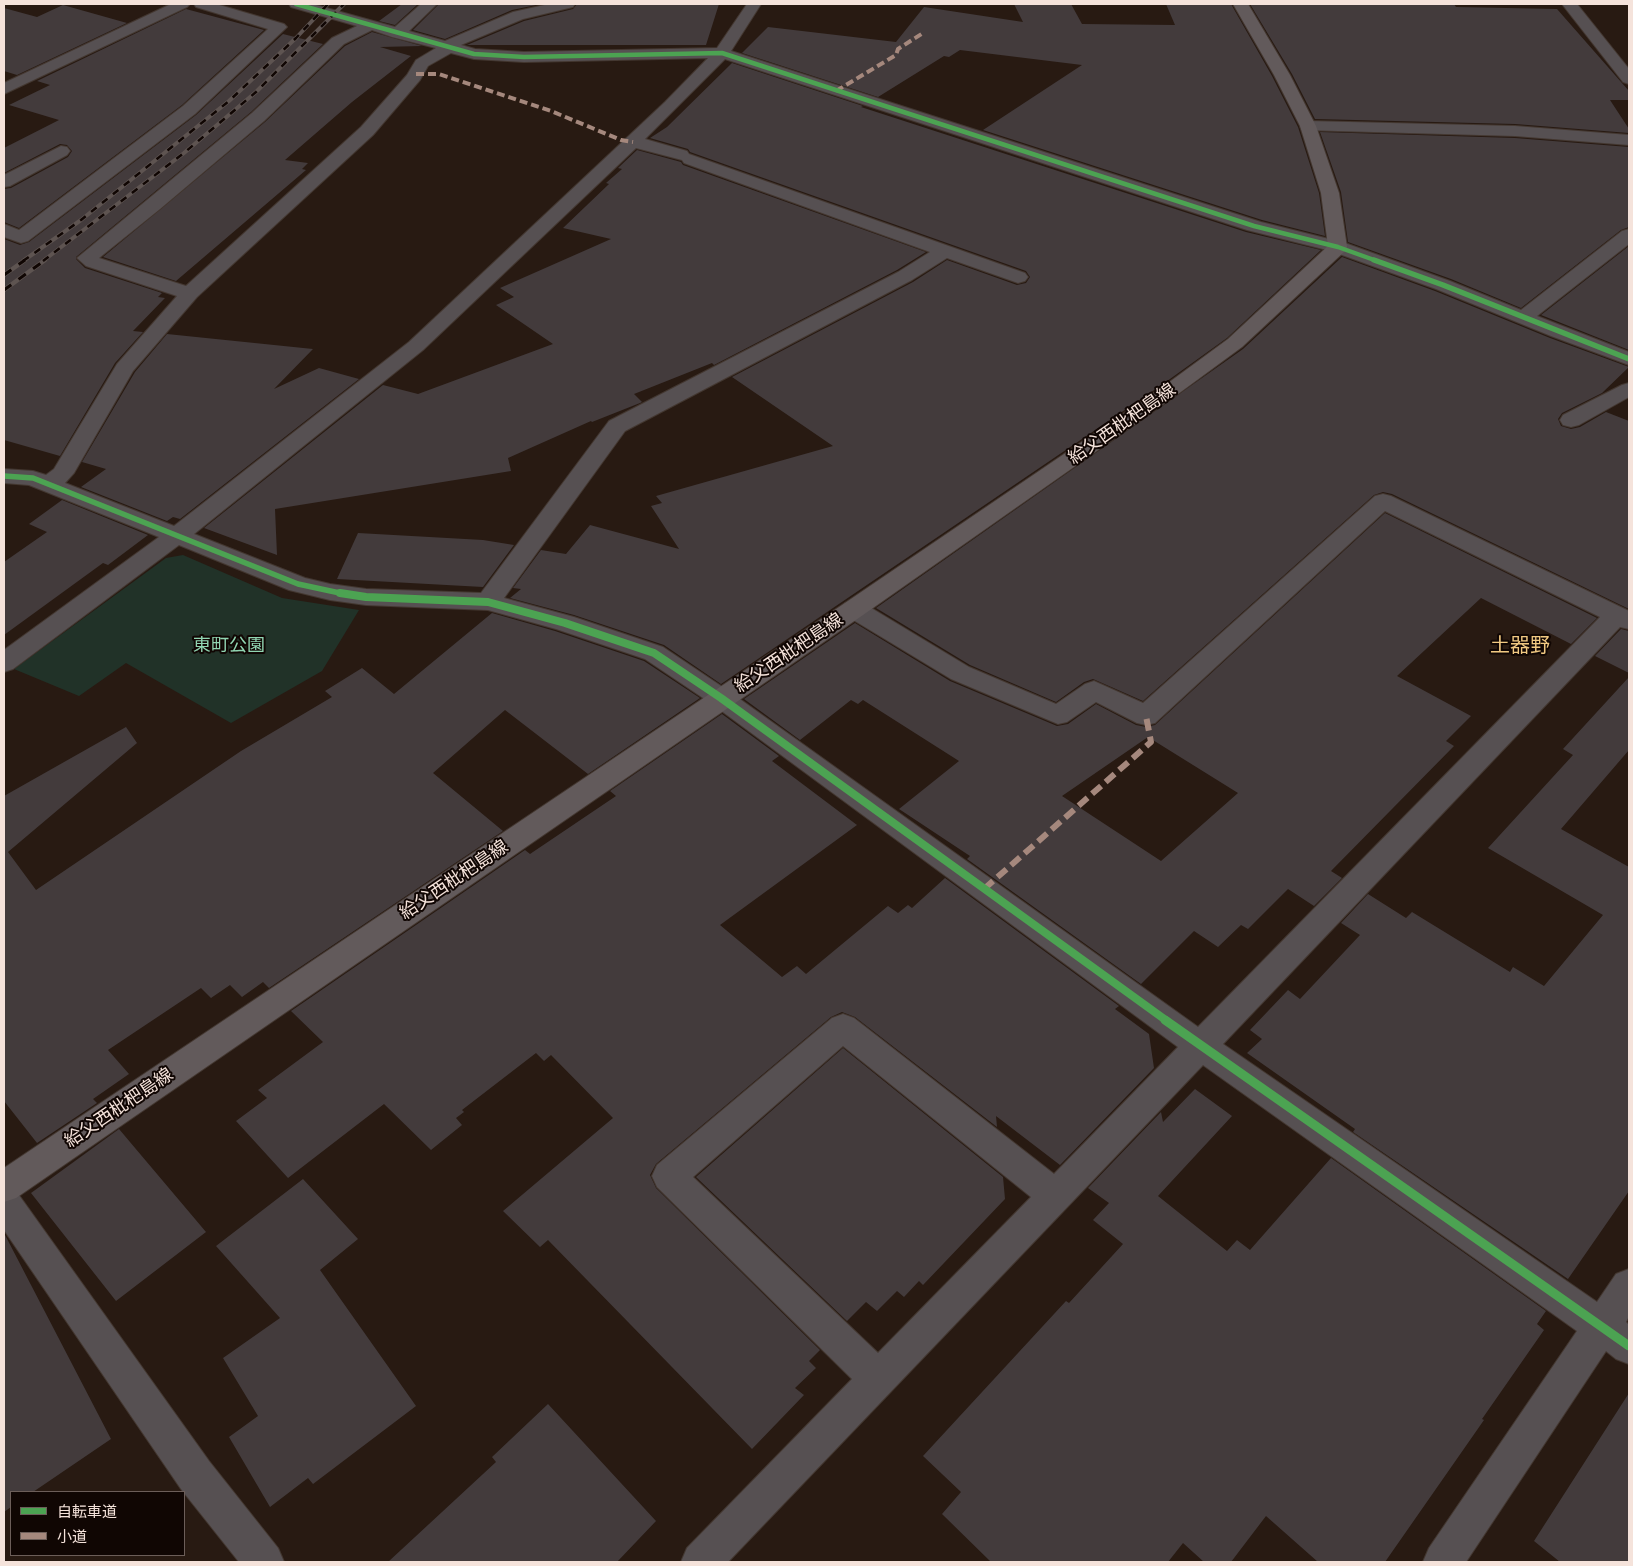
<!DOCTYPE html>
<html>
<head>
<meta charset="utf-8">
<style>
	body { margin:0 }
	#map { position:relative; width:1633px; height:1566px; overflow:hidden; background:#281a12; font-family:"Alegreya Sans","Noto Sans JP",sans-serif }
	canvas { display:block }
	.frame { position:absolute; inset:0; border:5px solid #f5e3db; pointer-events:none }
	.legend { position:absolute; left:10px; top:1491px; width:175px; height:65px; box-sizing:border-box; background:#100603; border:1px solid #6c5e59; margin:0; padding:6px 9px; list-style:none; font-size:15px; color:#f5e3db }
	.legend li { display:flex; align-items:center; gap:10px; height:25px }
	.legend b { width:25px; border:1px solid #6c5e59 }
</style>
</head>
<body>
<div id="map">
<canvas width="1633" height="1566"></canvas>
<div class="frame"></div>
<ul class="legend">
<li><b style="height:6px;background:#4ca352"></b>自転車道</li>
<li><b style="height:6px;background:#a5887d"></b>小道</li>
</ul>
</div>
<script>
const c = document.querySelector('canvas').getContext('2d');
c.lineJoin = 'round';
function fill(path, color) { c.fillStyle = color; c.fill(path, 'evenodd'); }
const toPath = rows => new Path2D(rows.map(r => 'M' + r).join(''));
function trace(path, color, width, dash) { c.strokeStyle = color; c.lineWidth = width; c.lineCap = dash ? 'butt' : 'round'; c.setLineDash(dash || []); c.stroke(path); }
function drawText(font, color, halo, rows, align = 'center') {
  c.font = font + ' "Alegreya Sans","Noto Sans JP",sans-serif'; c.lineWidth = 4; c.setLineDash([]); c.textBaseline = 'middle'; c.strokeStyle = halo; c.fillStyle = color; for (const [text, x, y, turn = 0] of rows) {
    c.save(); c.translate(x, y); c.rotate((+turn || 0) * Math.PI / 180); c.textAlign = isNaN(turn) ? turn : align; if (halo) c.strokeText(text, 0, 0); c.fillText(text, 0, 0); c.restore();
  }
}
fill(toPath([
	[183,555,282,598,359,610,322,671,231,723,126,663,79,696,14,669,166,558]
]), '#213228');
fill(toPath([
	[402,4,418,4,395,25,379,21],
	[439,4,541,4,512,10,445,39,413,30],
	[577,4,719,4,706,45,467,45,524,21,573,9],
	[1014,4,1071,4,1082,24,1175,25,1166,4,1231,4,1272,76,1298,127,1319,193,1325,236,1262,220,983,130,1082,65,960,50,949,57,944,56,878,97,742,53,768,27,896,42,924,7,1023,22],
	[1250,4,1454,4,1456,7,1557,9,1629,91,1629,100,1610,100,1629,129,1629,133,1515,124,1315,119,1292,74],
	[63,5,127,23,17,75,4,71,4,8,37,17],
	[186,9,264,30,182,105,19,228,4,222,4,189,11,188,68,157,72,151,67,145,60,144,4,173,4,148,59,120,9,105,50,85,37,81],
	[372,32,422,46,380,47,411,56,352,102,285,160,308,163,302,169,306,170,176,281,103,257,265,122,345,46],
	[283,34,323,44,251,112,76,257,76,259,85,268,162,293,158,297,165,298,133,331,143,332,115,363,60,456,4,440,4,239,20,245,29,242,196,115],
	[732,63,863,106,861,107,1246,232,1321,250,1227,338,1163,384,721,684,664,645,574,615,510,598,521,589,513,588,541,550,566,554,590,525,679,549,651,506,662,503,656,496,833,446,732,377,913,282,947,260,1017,285,1026,283,1030,277,1026,271,690,152,688,149,650,138,667,127],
	[1320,132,1515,138,1629,147,1629,227,1621,230,1521,308,1451,279,1348,242,1341,192],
	[637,150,681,162,683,165,926,252,897,270,714,365,712,363,634,394,642,402,640,403,592,422,591,421,508,458,511,471,275,509,277,555,204,528,383,385,418,394,553,344,496,305,514,297,500,288,611,239,563,228,609,184,606,183,622,169,618,168],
	[1629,246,1629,350,1541,315],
	[1342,257,1435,291,1550,338,1629,367,1602,393,1562,413,1558,419,1561,426,1571,429,1580,427,1606,412,1629,421,1629,609,1392,494,1383,492,1374,495,1143,701,1093,679,1084,682,1056,702,970,665,876,608,1243,349],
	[167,334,313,349,274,389,319,368,359,379,180,519,173,517,167,521,81,487,106,469,82,462,135,372],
	[62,500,148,535,108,565,103,563,4,635,4,562,47,532,29,524],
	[1385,513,1597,618,1571,644,1481,598,1397,676,1471,716,1446,741,1454,746,1331,871,1342,878,1314,906,1288,889,1248,929,1241,925,1218,947,1194,931,1141,984,967,859,970,856,899,809,959,761,863,700,858,704,851,700,800,740,744,699,855,623,950,681,1057,726,1068,724,1096,704,1136,725,1146,727,1155,725],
	[1148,737,1238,793,1161,861,1062,796],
	[358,533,483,540,514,545,483,587,337,579],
	[492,613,555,631,644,661,700,698,588,774,505,710,433,773,503,831,269,988,263,982,242,997,230,985,211,998,201,988,108,1050,129,1074,93,1099,97,1103,37,1143,4,1101,4,796,126,727,137,743,8,852,36,890,241,751,332,697,325,691,362,668,394,694],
	[1621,629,1629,631,1629,673,1595,656],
	[1629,677,1629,750,1561,829,1629,867,1629,1191,1568,1279,1353,1132,1355,1129,1247,1053,1262,1039,1250,1030,1288,990,1300,999,1360,935,1341,923,1368,894,1406,918,1412,912,1510,972,1513,967,1544,986,1603,915,1488,848,1573,755,1563,749],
	[722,714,779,756,772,761,857,825,720,925,782,977,797,966,806,974,888,906,898,913,908,905,912,908,945,878,1119,1006,1115,1009,1149,1034,1154,1068,1060,1165,996,1116,997,1127,855,1017,842,1012,831,1017,656,1164,650,1175,656,1188,820,1350,809,1361,816,1368,795,1388,804,1395,752,1449,548,1240,540,1247,503,1211,613,1118,551,1055,544,1061,536,1053,462,1110,464,1112,456,1118,462,1125,431,1150,384,1104,288,1178,236,1121,267,1098,258,1090,323,1042,291,1011,525,850,530,854,616,796,610,791],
	[843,1048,1003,1177,1005,1199,923,1285,919,1281,904,1297,897,1291,877,1311,866,1302,847,1321,696,1177],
	[1195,1089,1232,1116,1158,1196,1227,1251,1237,1240,1250,1250,1331,1158,1546,1311,1537,1324,1544,1330,1482,1419,1484,1420,1385,1562,1318,1562,1266,1516,1231,1562,1204,1562,1183,1543,1168,1562,991,1562,942,1514,961,1492,923,1456,1066,1301,1069,1303,1123,1244,1093,1220,1109,1203,1088,1188,1161,1112,1163,1122],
	[119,1129,206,1232,116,1301,31,1193],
	[303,1179,358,1239,320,1270,416,1406,313,1484,308,1478,270,1507,229,1437,258,1416,223,1358,280,1318,216,1246],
	[4,1233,111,1439,33,1492,11,1492,11,1507,4,1512],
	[1629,1393,1629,1562,1560,1562,1534,1541],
	[548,1404,656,1521,617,1562,388,1562,496,1462,492,1457]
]), '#433b3c');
const minor = toPath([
	[171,4,190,4,187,7,4,94,4,83,171,4],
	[194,4,216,4,284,24,287,27,195,114,28,241,21,243,4,237,4,224,19,230,183,106,268,29,196,7,194,4],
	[289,4,312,4,395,27,421,4,437,4,409,31,445,41,513,12,549,4,575,4,573,7,523,19,461,45,475,49,524,52,717,48,747,4,761,4,731,51,1261,222,1345,243,1450,281,1521,310,1622,231,1629,229,1629,244,1537,316,1629,352,1629,365,1551,336,1436,289,1331,251,1247,230,725,59,645,139,687,151,689,154,1025,273,1028,277,1025,281,1018,283,947,258,912,280,625,431,504,598,574,617,663,647,730,692,1198,1027,1600,617,1385,511,1155,723,1146,725,1137,723,1096,702,1067,722,1058,724,951,679,845,615,842,609,845,603,854,601,863,603,969,667,1056,704,1085,684,1094,681,1143,703,1375,496,1383,494,1391,496,1629,611,1629,629,1620,627,1223,1044,1597,1302,1616,1274,1629,1269,1629,1316,1626,1322,1629,1325,1629,1364,1616,1359,1606,1351,1466,1562,1423,1562,1429,1548,1577,1331,1203,1065,728,1562,681,1562,687,1548,852,1379,657,1187,652,1176,657,1165,832,1018,843,1014,854,1018,1054,1174,1178,1047,712,704,645,659,556,629,488,610,366,605,330,600,289,590,179,545,13,669,4,672,4,650,159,537,29,485,4,483,4,469,33,471,46,475,54,469,117,364,177,296,86,266,77,258,252,113,332,38,357,26,291,7,289,4],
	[372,30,392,37,436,48,416,60,407,75,361,127,186,286,99,258,160,209,264,121,344,44,372,30],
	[451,53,474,59,524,62,708,58,665,102,409,342,174,526,65,483,74,473,133,371,197,297,373,135,420,80,428,66,451,53],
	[636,148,682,160,684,163,930,252,898,272,609,421,481,593,366,589,330,584,305,578,194,534,423,350,636,148],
	[843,1046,1031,1197,878,1353,693,1177,843,1046],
	[1562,4,1577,4,1629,69,1629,84,1623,82,1562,4],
	[1308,121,1515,126,1629,135,1629,145,1515,136,1302,130,1300,126,1302,122,1308,121],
	[61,146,67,147,70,151,67,155,10,186,4,187,4,175,61,146],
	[1629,383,1629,397,1579,425,1571,427,1563,425,1560,420,1563,415,1622,385,1629,383],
	[4,1187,16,1191,209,1461,278,1548,284,1562,239,1562,181,1489,4,1230,4,1187]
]);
const major = toPath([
	[1233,4,1248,4,1290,75,1316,126,1339,193,1347,247,1345,251,1242,347,1178,394,863,615,16,1198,4,1202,4,1168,845,603,1164,386,1228,339,1328,246,1321,193,1300,126,1274,75,1233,4]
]);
trace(minor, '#433730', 2);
trace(major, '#433730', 2);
fill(minor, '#565052');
fill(major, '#625a5b');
const railFar1 = toPath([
	[23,261,81,220,229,101,296,38,328,4],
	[43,261,184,153,256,92,344,4]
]);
const rail = toPath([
	[4,275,25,260],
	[4,290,45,260]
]);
trace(railFar1, '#5e5451', 4);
trace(rail, '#5e5451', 4.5);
trace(railFar1, '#100603', 2.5, [7]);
trace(rail, '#100603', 3, [9]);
trace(toPath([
	[416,74,439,74,551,111,621,140,633,142],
	[836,91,896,55,898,49,923,33]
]), '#a5887d', 4, [8, 4]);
trace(toPath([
	[984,889,1151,742,1146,716]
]), '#a5887d', 6, [12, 6]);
trace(toPath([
	[296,4,474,54,524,57,722,53,1254,226,1338,247,1377,261]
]), '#4ca352', 4.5);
trace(toPath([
	[1374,260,1443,285,1629,359],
	[4,476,33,478,298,584,349,595]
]), '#4ca352', 5.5);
trace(toPath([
	[340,593,366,597,488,602,565,623,654,653,721,698,1167,1021]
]), '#4ca352', 8);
trace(toPath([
	[1165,1020,1629,1346]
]), '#4ca352', 9);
drawText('18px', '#f5e3db', '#100603', [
	["給父西枇杷島線",1122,424,-35],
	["給父西枇杷島線",789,653,-34],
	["給父西枇杷島線",454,880,-34],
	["給父西枇杷島線",119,1108,-34]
]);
drawText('18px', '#91d5b2', '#100603', [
	["東町公園",229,646]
]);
drawText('20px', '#f1c982', '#100603', [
	["土器野",1520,646]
]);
</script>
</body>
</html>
